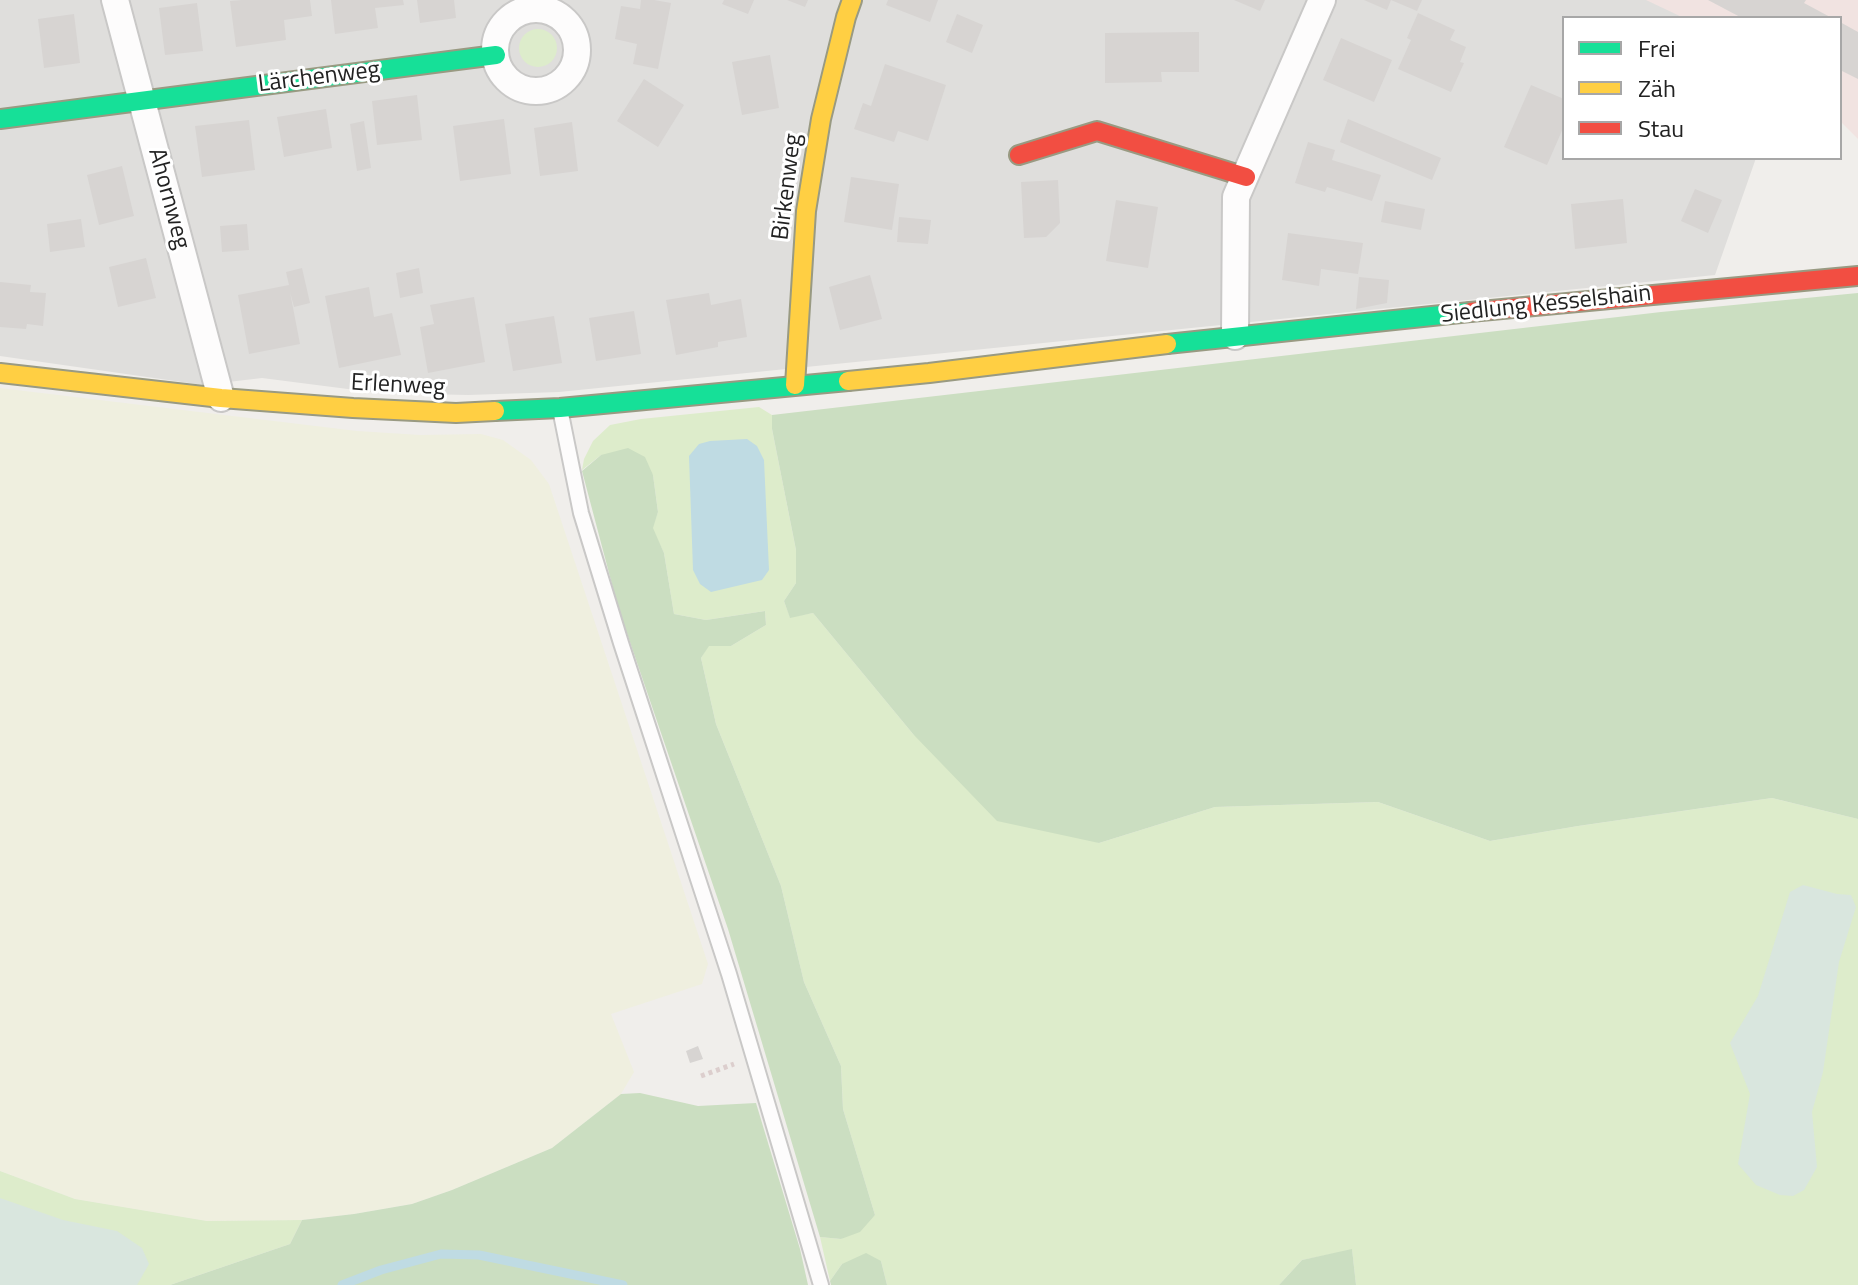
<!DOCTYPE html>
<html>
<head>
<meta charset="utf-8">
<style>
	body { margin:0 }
	#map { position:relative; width:1858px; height:1285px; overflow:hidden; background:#f0eeeb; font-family:"Titillium Web",sans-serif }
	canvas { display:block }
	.legend { position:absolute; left:1562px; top:16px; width:280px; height:144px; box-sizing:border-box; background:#fff; border:2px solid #a7a7a7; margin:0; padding:10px 14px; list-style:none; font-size:24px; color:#222 }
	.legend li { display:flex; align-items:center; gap:16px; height:40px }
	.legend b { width:40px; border:2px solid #a7a7a7 }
</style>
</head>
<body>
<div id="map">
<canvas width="1858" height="1285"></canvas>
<ul class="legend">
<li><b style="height:10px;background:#16e098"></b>Frei</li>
<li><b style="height:10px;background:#ffcf43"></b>Zäh</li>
<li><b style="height:10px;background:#f24e42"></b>Stau</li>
</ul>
</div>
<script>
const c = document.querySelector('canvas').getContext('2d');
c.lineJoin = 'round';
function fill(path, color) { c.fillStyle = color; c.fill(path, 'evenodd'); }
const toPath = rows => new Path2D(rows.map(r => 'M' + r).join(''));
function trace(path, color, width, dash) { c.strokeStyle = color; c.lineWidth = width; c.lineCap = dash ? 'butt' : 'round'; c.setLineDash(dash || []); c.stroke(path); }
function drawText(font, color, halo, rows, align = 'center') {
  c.font = font + ' "Titillium Web",sans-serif'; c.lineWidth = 6; c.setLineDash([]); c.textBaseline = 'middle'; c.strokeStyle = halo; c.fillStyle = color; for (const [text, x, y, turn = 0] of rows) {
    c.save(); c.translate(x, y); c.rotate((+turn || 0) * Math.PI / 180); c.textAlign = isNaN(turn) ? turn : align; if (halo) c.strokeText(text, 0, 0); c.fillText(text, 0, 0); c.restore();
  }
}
fill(toPath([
	[0,0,1656,0,1695,18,1564,18,1564,158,1756,158,1715,275,559,392,468,395,379,393,262,378,203,385,0,356]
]), '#dfdedc');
fill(toPath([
	[1646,0,1858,0,1858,139,1840,121,1840,18,1684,18]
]), '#f1e3e1');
fill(toPath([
	[0,388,357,431,420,435,481,434,503,440,531,460,549,484,708,964,702,984,611,1014,634,1072,621,1094,552,1148,452,1190,412,1204,354,1214,302,1220,207,1221,75,1199,0,1171]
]), '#efefdf');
fill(toPath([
	'519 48a19 19 0 1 1 38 0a19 19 0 1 1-38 0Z',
	[759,407,772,415,772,429,796,550,796,583,784,601,790,617,813,613,913,734,1099,843,1215,807,1378,802,1490,841,1578,826,1772,798,1858,819,1858,1285,1356,1285,1352,1250,1302,1260,1279,1285,887,1285,881,1261,842,1264,830,1281,820,1237,841,1239,875,1215,843,1109,841,1066,804,982,781,886,716,724,701,658,708,646,731,646,766,625,765,611,706,620,674,614,664,553,652,528,658,512,653,475,601,455,582,470,584,459,593,441,610,425,641,419],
	[0,1171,75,1199,207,1221,302,1220,290,1244,170,1285,0,1285]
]), '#ddeccb');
fill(toPath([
	[1858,293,1858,819,1772,798,1578,826,1490,841,1378,802,1215,807,1099,843,997,821,913,734,813,613,790,618,784,601,796,583,796,550,772,429,772,415,1661,312],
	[628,448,645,457,653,475,658,512,653,528,664,553,674,614,706,620,765,611,766,625,731,646,709,646,701,658,716,724,781,886,804,982,841,1066,843,1109,875,1215,860,1232,841,1239,820,1237,728,929,618,607,582,471,601,455],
	[640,1093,698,1106,756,1103,800,1249,808,1285,170,1285,290,1244,302,1220,354,1214,412,1204,452,1190,552,1148,621,1094],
	[1352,1249,1356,1285,1279,1285,1302,1260],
	[866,1253,881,1261,887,1285,831,1285,830,1281,842,1264]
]), '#cbdec1');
fill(toPath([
	[1803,885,1837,894,1851,895,1856,907,1839,962,1823,1072,1812,1112,1817,1167,1804,1190,1793,1196,1780,1195,1756,1185,1738,1164,1750,1094,1730,1043,1758,996,1790,892],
	[0,1198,63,1220,117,1231,142,1248,149,1264,137,1285,0,1285]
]), '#d9e6de');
fill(toPath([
	[747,439,757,446,764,460,769,570,762,580,711,592,700,584,693,570,689,456,699,444,710,441]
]), '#bfdbe3');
trace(toPath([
	[342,1285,381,1270,441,1254,479,1255,623,1285]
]), '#bfdbe3', 9);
fill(toPath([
	[242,0,310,0,312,16,284,20,286,40,236,47,230,1],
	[331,0,403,0,404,5,375,8,378,28,335,34],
	[417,0,454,0,456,18,420,23],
	[641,0,654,0,671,3,658,69,633,64,637,44,615,39,621,6,640,9],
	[724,0,754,0,748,14,722,4],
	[787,0,808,0,805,7],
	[888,0,938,0,930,22,886,5],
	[1234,0,1265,0,1260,11],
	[1364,0,1391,0,1387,10],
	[1391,0,1422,0,1417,11],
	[1708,0,1806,0,1804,3,1832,18,1742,18],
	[197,3,203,51,165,55,159,8],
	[1418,13,1455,30,1450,40,1466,47,1460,62,1464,63,1451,92,1398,69,1411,40,1407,38],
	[74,14,80,63,44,68,38,19],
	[957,14,983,25,972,53,946,42],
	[1840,22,1858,32,1858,79,1840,70],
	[1199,32,1199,72,1161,72,1162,82,1105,83,1105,33],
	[1341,38,1392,60,1374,102,1323,80],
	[770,55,779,108,742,115,732,62],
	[885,64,946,85,928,141,898,131,894,142,854,129,863,103,871,106],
	[644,79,684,105,658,147,617,121],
	[1531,85,1564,99,1564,126,1547,165,1504,147],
	[417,95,422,140,377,145,372,101],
	[326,109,332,148,284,157,277,117],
	[504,119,511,174,460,181,453,126],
	[1348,119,1441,158,1432,180,1340,142],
	[249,120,255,170,202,177,195,126],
	[364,121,371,168,357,171,350,124],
	[572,122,578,171,540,176,534,128],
	[1308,142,1335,150,1332,160,1381,175,1372,201,1327,187,1325,192,1295,183],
	[122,166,134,216,99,225,87,175],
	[851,177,899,184,892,230,844,222],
	[1058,180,1060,223,1046,237,1024,238,1021,182],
	[1695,189,1722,200,1708,233,1681,221],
	[1623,199,1627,243,1575,249,1571,204],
	[1116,200,1158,207,1148,268,1106,261],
	[1385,201,1425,209,1421,230,1381,222],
	[899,217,931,220,928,244,897,242],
	[81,219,85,247,50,252,47,224],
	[247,224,249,250,222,252,220,226],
	[1288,233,1363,243,1358,274,1321,269,1319,286,1282,280],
	[146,258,156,298,118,307,109,267],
	[302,268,310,303,294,307,290,292,300,344,249,354,238,295,289,285,286,272],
	[419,268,423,293,400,298,396,273],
	[870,275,882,319,840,330,829,287],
	[1359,277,1389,280,1387,303,1356,309],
	[0,282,31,285,30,292,46,293,43,326,27,324,26,329,0,327],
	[369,287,374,317,392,313,401,355,339,368,325,296],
	[709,293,711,305,741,299,747,337,718,342,718,347,676,355,666,300],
	[474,297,485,362,428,373,420,327,434,324,430,305],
	[634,311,641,354,596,361,589,318],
	[554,316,562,363,513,371,505,324],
	[698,1046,703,1059,690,1063,686,1051]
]), '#d7d4d2');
const lane = toPath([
	[560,409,581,513,621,643,729,974,821,1285]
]);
const street = toPath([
	[115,0,221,398],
	'495 50a41 41 0 1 1 82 0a41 41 0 1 1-82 0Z',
	[1235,336,1236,197,1322,0]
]);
const fast = toPath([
	[0,119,496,55],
	[1167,344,1470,312],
	[495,411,560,408,848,381]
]);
const slow = toPath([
	[0,373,221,398,353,408,456,413,495,411],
	[848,381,929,373,1167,344],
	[795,385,806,211,821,119,846,17,852,0]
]);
const jam = toPath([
	[1019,155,1097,131,1246,177],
	[1470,312,1858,276]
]);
trace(lane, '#c9c8c7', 18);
trace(street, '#c9c8c7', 30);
trace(fast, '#999a82', 22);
trace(slow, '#999a82', 22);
trace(jam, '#999a82', 22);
trace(toPath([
	[517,0,521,11],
	[701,1076,734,1064]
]), '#dccecd', 5, [4, 4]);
trace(lane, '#fdfcfc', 14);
trace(street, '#fdfcfc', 26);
trace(fast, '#16e098', 18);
trace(slow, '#ffcf43', 18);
trace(jam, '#f24e42', 18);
drawText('24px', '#222', '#fff', [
	["Lärchenweg",319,78,-7],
	["Birkenweg",788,187,-83],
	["Ahornweg",168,199,75],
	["Siedlung Kesselshain",1546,305,-6],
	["Erlenweg",398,386,3]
]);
</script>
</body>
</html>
